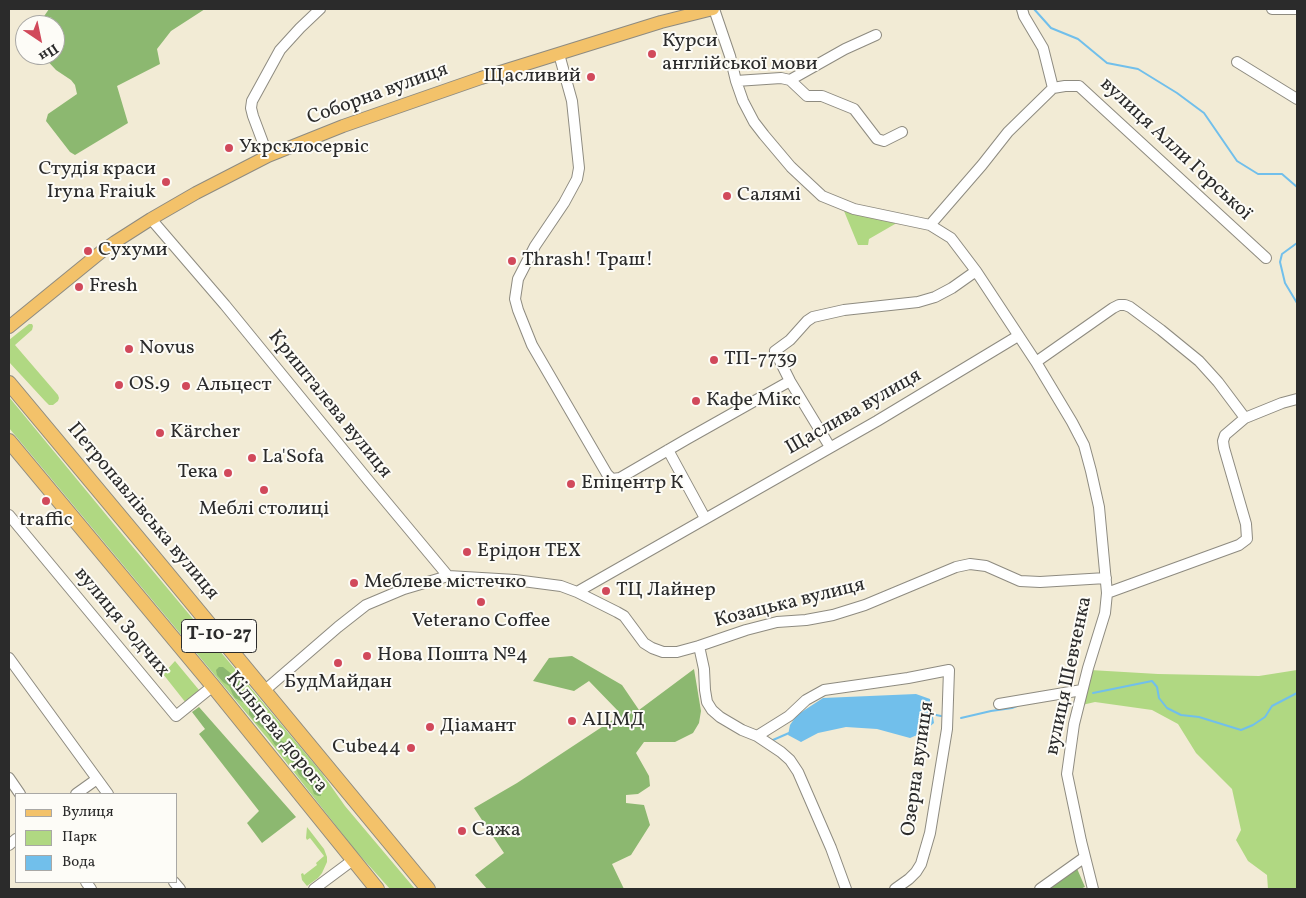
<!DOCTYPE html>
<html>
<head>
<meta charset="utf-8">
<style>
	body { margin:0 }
	#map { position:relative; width:1306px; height:898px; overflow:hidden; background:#f2ebd5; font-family:Vollkorn,serif }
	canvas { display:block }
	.frame { position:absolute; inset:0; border:10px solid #2b2b2b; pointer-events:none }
	.legend { position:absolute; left:15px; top:793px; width:162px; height:90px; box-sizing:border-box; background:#fdfcf7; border:1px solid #a9a8a5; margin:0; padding:6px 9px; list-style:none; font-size:15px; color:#2b2b2b }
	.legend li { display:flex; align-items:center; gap:10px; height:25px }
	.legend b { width:25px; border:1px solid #a9a8a5 }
	.north { position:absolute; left:15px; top:15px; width:50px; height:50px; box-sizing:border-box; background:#fdfcf7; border:1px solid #a9a8a5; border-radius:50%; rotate:146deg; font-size:14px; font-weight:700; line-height:20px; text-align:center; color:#2b2b2b }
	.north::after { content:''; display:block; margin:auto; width:18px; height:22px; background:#d1495b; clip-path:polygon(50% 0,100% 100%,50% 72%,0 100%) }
</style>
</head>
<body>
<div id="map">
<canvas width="1306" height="898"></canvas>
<div class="frame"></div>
<ul class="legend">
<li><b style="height:6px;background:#f3c26a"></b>Вулиця</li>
<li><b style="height:14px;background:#b0d882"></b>Парк</li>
<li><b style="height:14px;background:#71bfeb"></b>Вода</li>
</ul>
<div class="north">Пн</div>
</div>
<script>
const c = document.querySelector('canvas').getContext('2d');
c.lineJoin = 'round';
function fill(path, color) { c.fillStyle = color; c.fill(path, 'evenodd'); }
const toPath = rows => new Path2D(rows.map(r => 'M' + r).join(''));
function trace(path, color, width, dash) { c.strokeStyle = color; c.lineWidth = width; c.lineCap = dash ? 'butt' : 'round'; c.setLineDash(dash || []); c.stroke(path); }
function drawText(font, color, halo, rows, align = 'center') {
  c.font = font + ' Vollkorn,serif'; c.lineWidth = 4; c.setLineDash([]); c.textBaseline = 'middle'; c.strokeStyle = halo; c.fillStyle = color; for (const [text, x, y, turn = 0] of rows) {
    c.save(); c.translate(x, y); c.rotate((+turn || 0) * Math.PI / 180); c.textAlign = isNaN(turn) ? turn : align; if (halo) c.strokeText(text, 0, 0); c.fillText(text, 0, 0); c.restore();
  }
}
fill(toPath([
	[844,211,896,221,895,224,869,239,868,245,858,245],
	[29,324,32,324,33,326,32,330,15,345,58,395,59,398,58,401,53,405,49,405,45,401,9,362,9,340],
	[9,397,122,534,321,772,345,806,415,889,390,889,355,850,268,739,9,428],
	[175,661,199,690,186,703,163,674],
	[1090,670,1158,674,1259,676,1297,670,1297,889,1268,889,1267,875,1248,861,1236,840,1241,830,1232,789,1196,753,1178,724,1152,710,1095,702,1082,705],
	[307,827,324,849,327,857,327,862,322,873,318,878,307,886,302,880,301,874,303,873,304,875,317,865,316,863,324,856,310,838,307,840,306,838]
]), '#b0d882');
fill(toPath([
	[49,9,205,9,171,31,157,49,160,64,117,86,128,123,75,155,70,152,46,121,48,114,77,94,75,85,71,80,56,70,42,55,55,55,55,25,38,25],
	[572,656,622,685,639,710,694,669,701,711,699,723,693,733,675,742,644,742,636,753,649,776,650,786,638,794,626,795,626,803,644,805,650,825,631,855,612,864,624,889,487,889,475,875,504,853,474,808,517,783,614,719,619,712,589,681,574,691,533,681,549,658],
	[219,667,223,667,239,680,241,685,240,691,244,694,256,699,261,706,264,715,272,731,282,741,295,748,298,751,305,770,321,787,321,796,318,796,314,794,311,786,299,775,293,763,275,745,266,731,255,722,249,714,249,708,246,704,235,698,233,695,229,686,223,682,217,675,216,670],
	[199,707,296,817,262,843,247,823,259,811,199,734,205,729,192,712],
	[1075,864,1085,887,1080,889,1042,889]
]), '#8cb870');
fill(toPath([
	[916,694,930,699,934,723,922,733,910,738,877,729,846,727,818,733,801,742,788,735,790,725,797,715,823,698]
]), '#71bfeb');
trace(toPath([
	[1034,9,1051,28,1078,39,1107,63,1138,69,1177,93,1204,113,1237,161,1258,174,1282,174,1297,187],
	[1297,243,1282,254,1280,262,1285,283,1297,303],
	[1093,693,1152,681,1157,687,1159,698,1167,708,1181,715,1199,717,1241,730,1253,725,1265,717,1272,706,1297,693],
	[931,714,941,716],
	[961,718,991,711,1012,708,1017,706],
	[773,740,789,733]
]), '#71bfeb', 2);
const minor = toPath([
	[714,9,730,56,736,81,743,101,754,122,764,135,791,167,822,196,854,209,930,225,951,238,976,271,1036,362,1072,422,1084,445,1091,471,1099,507,1107,593,1105,613,1088,668,1074,724,1067,774,1081,841,1093,889],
	[1022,9,1024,16,1043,48,1053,88],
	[1272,9,1297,9],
	[559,54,572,101,579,168,577,179,564,203,535,246,518,279,515,299,518,310,532,345,607,474,612,479,620,478,687,439,790,381],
	[1237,62,1297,99],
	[790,80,807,96,822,96,854,109,877,139,884,141,902,132],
	[736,81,781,78,790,80,845,49,876,35],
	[268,156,253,116,251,108,252,101,280,50,300,28,320,9],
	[151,219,225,305,368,480,448,576,515,580,561,586,577,592,617,612,624,616,644,643,652,648,663,652,677,652,699,646,746,630,777,622,806,620,833,615,865,605,956,567,970,564,986,566,1020,581,1040,582,1106,578],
	[930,225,982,165,1008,132,1053,88,1065,86,1079,86,1266,258],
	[1036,362,1113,308,1119,305,1125,305,1130,307,1161,330,1199,361,1218,382,1245,418],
	[830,447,790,381,775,351,790,340,807,321,813,317,844,310,918,302,935,297,952,288,976,271],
	[668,450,705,518],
	[9,515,176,716,213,686],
	[577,592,877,421,1018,336],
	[1107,593,1239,545,1247,539,1246,524,1224,448,1223,441,1225,435,1245,418,1282,403,1297,399],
	[699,646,704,669,705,690,707,702,712,710,720,717,742,730,757,736,781,752,790,760,798,772,831,848,846,889],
	[9,658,108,794],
	[264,691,338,627,366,605,404,589,448,576],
	[999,704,1082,690],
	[757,736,789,716,806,700,824,690,908,678,949,670,947,729,930,833,921,864,916,872,909,879,895,889],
	[9,778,20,794],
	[76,794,97,779],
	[9,845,16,839],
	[86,882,91,889],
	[174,882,180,889],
	[314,889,353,860],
	[1040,889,1085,857]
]);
const major = toPath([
	[9,327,101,252,115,242,151,219,196,193,268,156,343,126,481,78,661,22,713,9]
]);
const highway = toPath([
	[9,383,144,545,428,889],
	[9,441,213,686,377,889]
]);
trace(minor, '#8e8b80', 12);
trace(major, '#8e8b80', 14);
trace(highway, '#8e8b80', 16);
trace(minor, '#fff', 10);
trace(major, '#f3c26a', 12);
trace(highway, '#f3c26a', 14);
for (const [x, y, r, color] of [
	[652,54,5,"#d1495b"],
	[591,77,5,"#d1495b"],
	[229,148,5,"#d1495b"],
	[166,182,5,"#d1495b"],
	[727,196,5,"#d1495b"],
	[88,251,5,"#d1495b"],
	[512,261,5,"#d1495b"],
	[79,287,5,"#d1495b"],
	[129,349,5,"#d1495b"],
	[714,360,5,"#d1495b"],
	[119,385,5,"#d1495b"],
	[186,386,5,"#d1495b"],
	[696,401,5,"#d1495b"],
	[160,433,5,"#d1495b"],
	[252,458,5,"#d1495b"],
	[228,473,5,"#d1495b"],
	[571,484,5,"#d1495b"],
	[264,490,5,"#d1495b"],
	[46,501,5,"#d1495b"],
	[467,552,5,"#d1495b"],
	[354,583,5,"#d1495b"],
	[606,591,5,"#d1495b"],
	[481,602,5,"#d1495b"],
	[367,656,5,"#d1495b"],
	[338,663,5,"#d1495b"],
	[572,721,5,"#d1495b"],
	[430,727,5,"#d1495b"],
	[411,748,5,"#d1495b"],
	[462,831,5,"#d1495b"]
]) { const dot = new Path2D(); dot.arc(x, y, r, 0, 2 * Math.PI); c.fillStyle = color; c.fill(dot); trace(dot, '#fdfcf7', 2); }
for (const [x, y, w] of [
	[219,636,75]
]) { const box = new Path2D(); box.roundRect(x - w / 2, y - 16.5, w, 33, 4); c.fillStyle = '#fdfcf7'; c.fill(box); trace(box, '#2b2b2b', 1); }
drawText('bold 19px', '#2b2b2b', null, [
	["Т-10-27",219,636]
]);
drawText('20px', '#2b2b2b', '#fdfcf7', [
	["Курси",662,42],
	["англійської мови",662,65],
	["Щасливий",581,77,"right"],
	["Укрсклосервіс",239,148],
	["Студія краси",156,170,"right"],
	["Iryna Fraiuk",156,193,"right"],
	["Салямі",737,196],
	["Сухуми",98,251],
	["Thrash! Траш!",522,261],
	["Fresh",89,287],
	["Novus",139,349],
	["ТП-7739",724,360],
	["OS.9",129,385],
	["Альцест",196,386],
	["Кафе Мікс",706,401],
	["Kärcher",170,433],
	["La'Sofa",262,458],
	["Тека",218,473,"right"],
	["Епіцентр К",581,484],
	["Меблі столиці",264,510,"center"],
	["traffic",46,521,"center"],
	["Ерідон ТЕХ",477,552],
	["Меблеве містечко",364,583],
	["ТЦ Лайнер",616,591],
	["Veterano Coffee",481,622,"center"],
	["Нова Пошта №4",377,656],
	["БудМайдан",338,683,"center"],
	["АЦМД",582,721],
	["Діамант",440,727],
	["Cube44",401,748,"right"],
	["Сажа",472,831]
], 'left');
drawText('20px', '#2b2b2b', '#fdfcf7', [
	["Соборна вулиця",378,95,-20],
	["вулиця Алли Горської",1175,150,43],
	["Кришталева вулиця",329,405,51],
	["Щаслива вулиця",854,413,-30],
	["Петропавлівська вулиця",142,512,50],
	["Козацька вулиця",790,604,-14],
	["вулиця Зодчих",121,623,50],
	["вулиця Шевченка",1070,676,-78],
	["Кільцева дорога",276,733,51],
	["Озерна вулиця",919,769,-82]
]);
</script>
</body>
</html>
